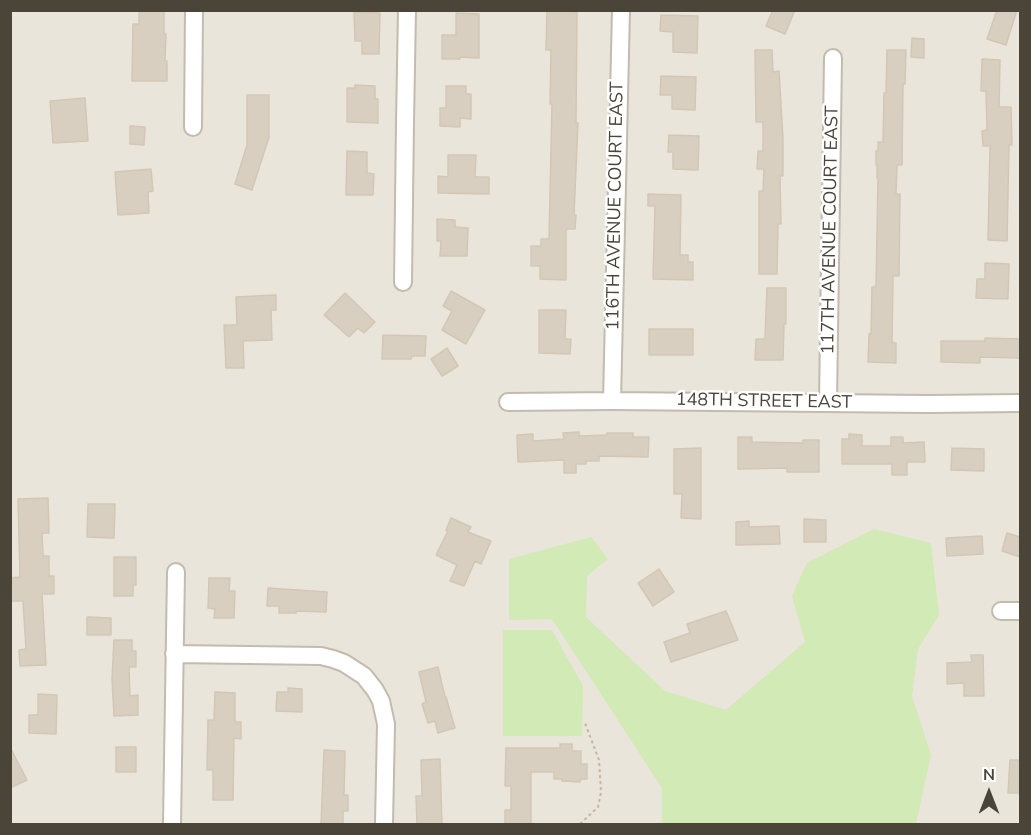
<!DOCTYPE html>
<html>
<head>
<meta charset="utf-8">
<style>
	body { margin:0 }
	#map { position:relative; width:1031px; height:835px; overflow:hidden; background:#f6f3ec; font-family:"Nunito Sans",sans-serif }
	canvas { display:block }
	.frame { position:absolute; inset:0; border:12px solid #4b4439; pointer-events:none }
	.north { position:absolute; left:959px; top:763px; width:60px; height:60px; -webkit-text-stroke:4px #fff; paint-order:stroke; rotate:0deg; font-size:16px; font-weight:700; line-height:24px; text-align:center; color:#4b4439 }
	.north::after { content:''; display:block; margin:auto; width:21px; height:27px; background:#4b4439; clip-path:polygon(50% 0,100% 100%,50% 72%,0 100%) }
</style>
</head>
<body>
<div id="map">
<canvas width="1031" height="835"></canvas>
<div class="frame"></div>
<div class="north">N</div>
</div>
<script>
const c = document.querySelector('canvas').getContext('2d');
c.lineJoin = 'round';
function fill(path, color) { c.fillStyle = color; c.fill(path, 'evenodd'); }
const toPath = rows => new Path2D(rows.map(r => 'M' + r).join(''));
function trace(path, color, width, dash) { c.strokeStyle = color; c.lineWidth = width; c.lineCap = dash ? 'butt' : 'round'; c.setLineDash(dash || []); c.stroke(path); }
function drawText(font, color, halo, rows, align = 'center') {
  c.font = font + ' "Nunito Sans",sans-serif'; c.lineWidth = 5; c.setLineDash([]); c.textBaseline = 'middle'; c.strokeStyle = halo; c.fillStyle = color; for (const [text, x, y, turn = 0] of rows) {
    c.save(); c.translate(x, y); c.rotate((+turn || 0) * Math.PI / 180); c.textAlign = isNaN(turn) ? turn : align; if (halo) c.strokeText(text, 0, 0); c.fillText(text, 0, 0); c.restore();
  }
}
fill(toPath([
	[10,11,1020,11,1020,824,11,824]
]), '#eae5da');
fill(toPath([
	[874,529,931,543,939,615,918,649,912,696,931,755,916,824,662,824,662,788,552,619,509,620,509,559,591,537,608,559,587,576,586,617,665,691,726,710,805,642,792,596,807,563],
	[503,630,552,630,583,686,582,736,503,736]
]), '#d2eab5');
const building = toPath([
	[139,10,164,10,164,34,166,34,165,61,167,61,167,81,132,81,133,24,139,24,139,10],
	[547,10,574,10,574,12,577,12,576,123,578,123,574,215,576,215,575,229,566,229,566,280,540,279,540,266,531,266,531,246,541,246,541,239,549,239,552,104,550,104,551,50,546,50,547,10],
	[773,10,795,10,785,34,766,26,773,10],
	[997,10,1017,10,1006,45,987,39,997,10],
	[354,12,380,13,379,54,362,54,362,41,355,41,354,12],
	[456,13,479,14,479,58,460,57,460,59,442,59,442,35,456,35,456,13],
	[661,15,698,16,697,53,673,52,673,32,660,31,661,15],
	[912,38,924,39,924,58,911,57,912,38],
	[755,50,772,50,773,72,779,71,783,139,783,176,780,176,781,224,778,224,777,274,759,274,759,191,763,191,764,169,757,169,758,151,763,151,763,122,756,122,755,50],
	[887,50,906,50,905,84,903,84,902,165,897,165,896,194,900,194,899,276,893,276,892,343,896,343,896,363,868,362,869,334,871,334,872,287,876,287,878,178,877,178,877,165,876,165,876,151,878,151,878,142,883,142,884,93,886,93,887,50],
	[982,59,1000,60,999,107,1011,107,1012,145,1009,145,1007,241,988,240,990,146,983,146,982,131,987,130,986,91,981,91,982,59],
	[661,76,696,77,695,110,672,109,672,95,660,95,661,76],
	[355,85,375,86,375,99,378,99,378,123,347,122,347,88,355,88,355,85],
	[446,86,466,86,466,94,471,94,471,119,460,118,460,127,440,126,440,108,446,108,446,86],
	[247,95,269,95,269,137,252,190,235,184,247,145,247,95],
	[85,98,88,141,53,143,50,101,85,98],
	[130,126,145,127,144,145,130,144,130,126],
	[669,135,699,136,698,170,673,169,673,152,668,152,669,135],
	[347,151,367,152,367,173,374,174,373,195,346,195,347,151],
	[448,155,476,155,475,177,489,177,489,194,438,193,438,176,448,177,448,155],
	[151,169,153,191,148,192,149,213,118,215,115,172,151,169],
	[648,194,681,195,680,255,688,255,688,262,693,262,693,280,653,279,655,206,648,206,648,194],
	[437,219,455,220,455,227,468,228,467,256,440,256,441,241,437,241,437,219],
	[985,263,1009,264,1008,299,976,298,977,279,985,279,985,263],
	[767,288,786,288,786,324,784,324,783,360,755,360,756,339,765,339,767,288],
	[451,291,485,310,466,344,442,330,452,311,443,306,451,291],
	[345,293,375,322,364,333,358,328,349,337,324,315,345,293],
	[276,295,276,310,271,310,272,340,243,341,244,368,226,368,224,325,237,325,236,297,276,295],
	[539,310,566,310,565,339,571,339,570,354,539,353,539,310],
	[649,329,693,329,693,355,649,355,649,329],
	[383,335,426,336,425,356,412,356,411,359,382,359,383,335],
	[985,338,1020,339,1020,358,980,357,980,363,941,362,941,341,985,341,985,338],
	[447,348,458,366,442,376,431,359,447,348],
	[579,432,579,436,607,435,607,433,633,433,633,437,649,437,648,457,599,456,599,461,586,461,586,464,576,464,576,473,564,473,564,460,518,462,517,435,533,434,533,441,564,439,563,433,579,432],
	[849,434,862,435,862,446,891,446,891,437,903,437,903,443,924,442,925,462,907,462,907,475,892,475,892,464,842,464,842,439,849,439,849,434],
	[738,437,752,437,752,442,803,443,803,440,819,440,819,472,787,472,787,468,738,469,738,437],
	[701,448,701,519,681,518,682,494,674,494,674,449,701,448],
	[952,448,984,449,984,471,951,470,952,448],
	[48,498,49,533,42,533,43,556,49,556,49,576,54,576,54,594,42,594,46,665,20,666,19,650,26,649,23,601,10,601,10,578,20,577,18,499,48,498],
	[88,504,115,504,114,538,87,537,88,504],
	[451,518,471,527,468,532,491,541,481,564,475,561,464,586,450,581,457,565,436,555,448,531,446,530,451,518],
	[804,519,826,520,826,542,804,542,804,519],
	[749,521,749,527,779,526,780,544,736,545,736,522,749,521],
	[1007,533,1020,537,1020,557,1002,551,1007,533],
	[982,536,983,554,947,556,946,538,982,536],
	[114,557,136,557,136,585,133,585,133,596,114,596,114,557],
	[659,569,674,592,653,606,638,583,659,569],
	[209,578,230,578,229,591,235,591,234,618,214,618,215,609,208,608,209,578],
	[268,588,327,592,326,612,296,611,296,613,279,613,279,606,267,606,268,588],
	[726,611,738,640,671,662,664,642,690,633,687,624,726,611],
	[87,617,111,618,111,635,87,635,87,617],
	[114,640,132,640,132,651,136,651,136,667,129,667,130,696,138,695,138,715,114,716,112,679,114,640],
	[971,655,983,655,984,696,964,696,964,683,947,684,947,663,972,662,971,655],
	[438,667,445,697,446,697,455,728,438,733,435,721,428,723,422,704,426,702,419,672,438,667],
	[288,688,302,689,302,712,276,711,277,692,288,692,288,688],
	[215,692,235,693,235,722,241,722,241,739,234,738,233,800,213,800,213,770,207,770,208,720,214,720,215,692],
	[38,694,57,695,56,734,29,733,29,715,38,715,38,694],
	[560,744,572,744,572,751,581,751,581,764,587,764,587,779,581,779,580,782,562,781,562,779,554,779,554,772,531,772,531,825,505,825,505,810,511,810,511,786,505,786,506,748,560,748,560,744],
	[10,747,27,780,10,788,10,747],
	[116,747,136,747,136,772,116,772,116,747],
	[324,750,345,751,344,795,348,795,348,811,343,811,343,825,321,825,324,750],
	[440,759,442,825,417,825,416,796,422,796,421,760,440,759],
	[1010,760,1020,760,1020,793,1008,793,1010,760]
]);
fill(building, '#d8cfc1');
trace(building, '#d3c7b4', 1.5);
const minor = toPath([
	[193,127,194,10],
	[403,282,405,122,407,10],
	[612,401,621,10],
	[508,402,612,401,928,404,1020,403],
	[828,402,833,58],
	[1001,611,1020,611],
	[174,654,321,656,333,659,344,663,364,676,375,690,381,701,386,724,384,824],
	[172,824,176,572]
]);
trace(minor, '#c2bbae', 20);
trace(toPath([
	[580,824,598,807,601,792,599,760,585,723]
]), '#c4b79f', 2, [3, 3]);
trace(minor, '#fff', 16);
drawText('18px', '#4b4439', '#fff', [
	["116TH AVENUE COURT EAST",616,206,-89],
	["117TH AVENUE COURT EAST",831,230,-89],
	["148TH STREET EAST",764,402,1]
]);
</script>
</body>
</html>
